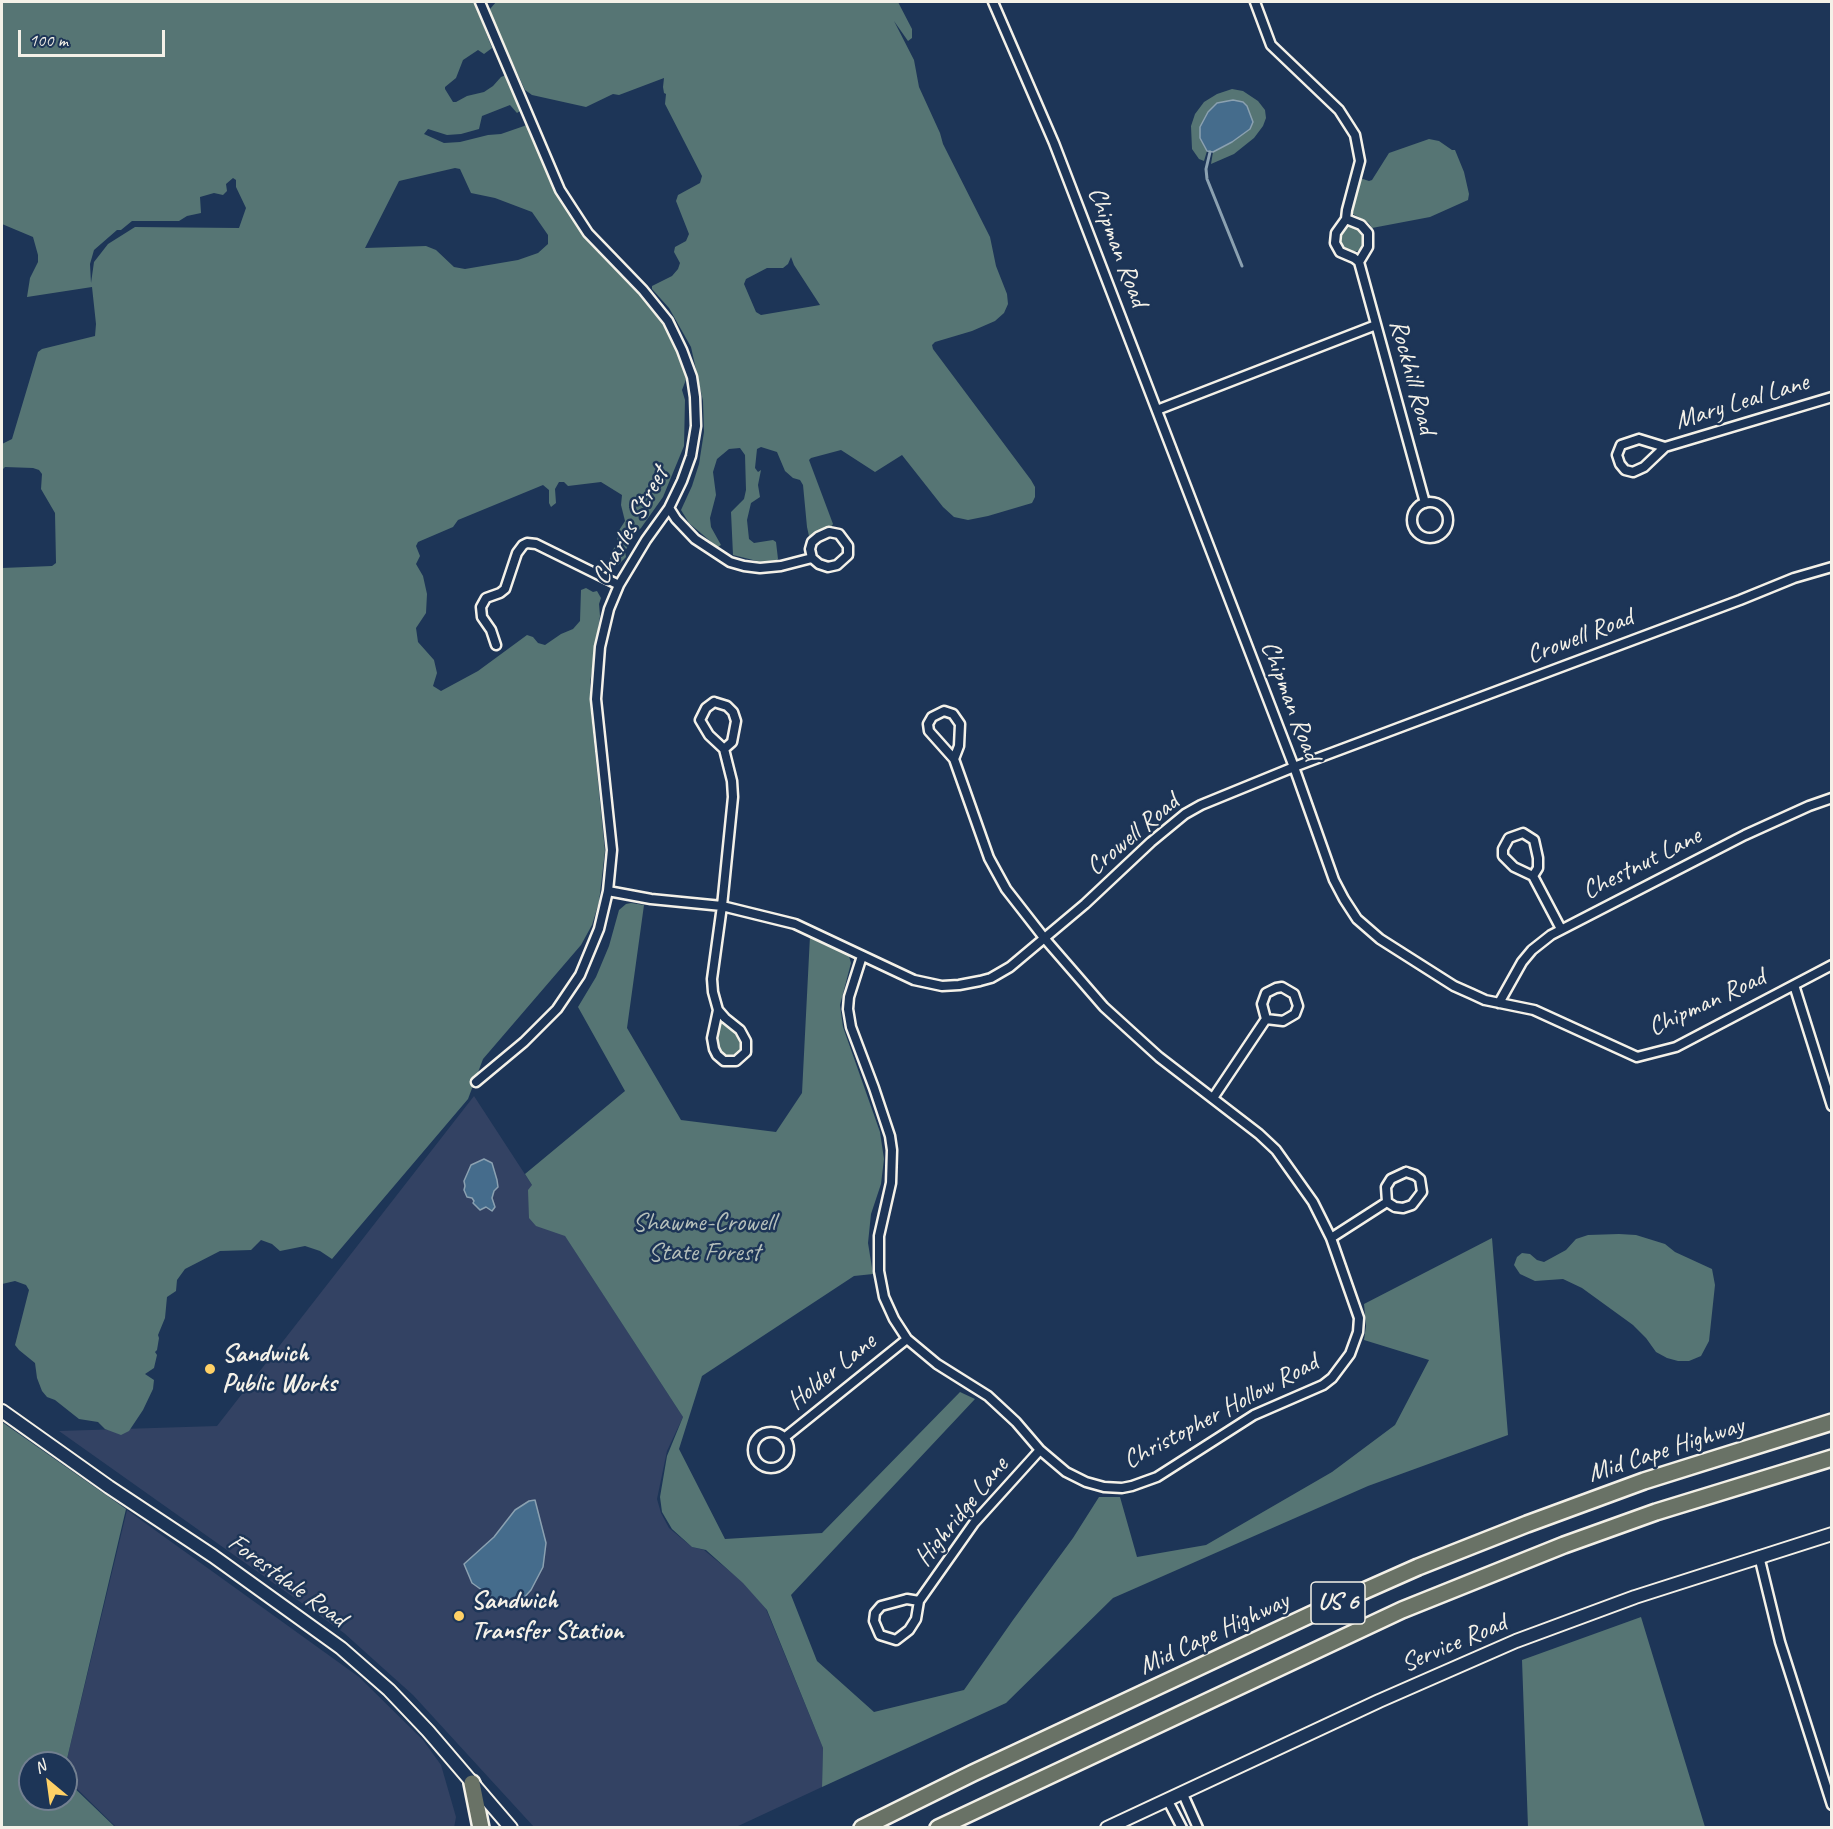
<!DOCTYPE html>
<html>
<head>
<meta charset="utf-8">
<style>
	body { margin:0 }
	#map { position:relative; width:1833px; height:1829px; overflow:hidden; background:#1d3557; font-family:Caveat,sans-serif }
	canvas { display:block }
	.frame { position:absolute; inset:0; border:3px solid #f4f1e8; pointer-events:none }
	.north { position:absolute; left:18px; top:1751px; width:60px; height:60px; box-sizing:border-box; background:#1d3557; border:2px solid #738091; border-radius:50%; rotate:331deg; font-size:16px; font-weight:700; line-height:24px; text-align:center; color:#f4f1e8 }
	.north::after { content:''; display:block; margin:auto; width:21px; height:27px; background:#ffd166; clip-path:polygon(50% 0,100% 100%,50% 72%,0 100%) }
	.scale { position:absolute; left:18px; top:30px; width:147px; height:27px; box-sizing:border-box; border:3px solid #f4f1e8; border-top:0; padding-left:8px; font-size:18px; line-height:21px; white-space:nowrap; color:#f4f1e8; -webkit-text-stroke:4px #1d3557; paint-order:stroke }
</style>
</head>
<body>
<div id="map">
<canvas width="1833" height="1829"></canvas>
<div class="frame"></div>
<div class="north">N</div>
<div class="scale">100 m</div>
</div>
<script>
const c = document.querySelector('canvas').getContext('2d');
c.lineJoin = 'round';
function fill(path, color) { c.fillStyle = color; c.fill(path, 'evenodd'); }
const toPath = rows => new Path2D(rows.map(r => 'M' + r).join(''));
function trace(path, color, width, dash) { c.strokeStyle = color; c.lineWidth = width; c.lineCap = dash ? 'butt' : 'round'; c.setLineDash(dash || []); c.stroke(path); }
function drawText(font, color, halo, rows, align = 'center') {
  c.font = font + ' Caveat,sans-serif'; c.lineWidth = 5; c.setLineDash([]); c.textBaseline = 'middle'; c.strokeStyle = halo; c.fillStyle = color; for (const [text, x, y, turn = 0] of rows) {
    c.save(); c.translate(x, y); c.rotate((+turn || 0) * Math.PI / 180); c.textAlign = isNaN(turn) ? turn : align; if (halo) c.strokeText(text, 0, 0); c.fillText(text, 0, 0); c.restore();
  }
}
fill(toPath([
	[474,1096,683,1417,667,1451,657,1499,661,1513,669,1528,692,1547,704,1550,744,1583,766,1609,823,1748,822,1787,736,1827,534,1827,413,1695,344,1633,59,1431,217,1426],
	[127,1510,359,1677,423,1740,441,1765,456,1817,454,1828,116,1827,66,1778,66,1763]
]), '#334263');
fill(toPath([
	[2,2,474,2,492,48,484,54,478,50,463,60,456,78,445,87,445,89,453,102,456,102,467,96,484,92,493,86,501,77,506,75,520,111,517,113,510,105,482,116,479,129,461,134,447,135,428,129,424,134,444,143,460,142,488,135,501,134,527,125,557,193,589,243,658,314,678,350,687,377,682,390,685,400,684,446,663,497,641,528,630,538,628,546,625,551,626,557,617,566,611,567,609,563,612,551,617,544,618,532,625,521,621,505,622,495,601,482,568,486,564,482,559,482,555,489,556,503,551,507,549,503,549,490,543,485,458,520,453,527,418,542,416,546,420,556,416,564,423,576,427,594,426,613,416,628,418,642,434,660,437,673,433,686,441,691,478,671,527,635,533,637,538,643,545,645,561,634,573,629,580,621,581,590,586,588,593,592,597,591,601,598,599,604,600,616,590,683,591,712,605,851,599,902,592,925,581,945,483,1059,468,1099,332,1259,320,1251,305,1246,280,1251,272,1244,261,1240,251,1250,220,1251,185,1269,177,1280,176,1291,167,1297,165,1318,158,1335,159,1338,157,1350,155,1352,157,1355,154,1368,145,1374,154,1380,153,1389,143,1410,129,1431,121,1435,105,1429,98,1422,79,1419,55,1400,47,1397,42,1391,37,1378,35,1363,19,1350,15,1345,29,1290,26,1285,15,1281,2,1284,2,568,52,566,56,563,55,513,41,489,42,474,39,470,33,468,5,467,2,470,2,444,12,439,38,352,42,349,95,336,96,324,92,287,27,297,30,278,38,262,38,255,33,237,2,224],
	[455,168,460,169,471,193,495,198,532,212,548,235,548,244,538,253,518,260,465,269,454,267,436,250,426,246,365,248,399,181],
	[233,178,236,180,236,187,246,208,239,228,135,227,108,244,94,262,91,283,90,264,94,250,117,230,121,230,132,221,179,221,187,216,201,213,200,197,214,193,223,195,227,191,226,184],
	[496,2,898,2,912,29,912,38,908,41,894,21,914,60,919,87,940,133,943,144,990,237,996,266,1007,294,1008,304,1004,313,995,321,972,331,935,342,932,345,933,349,1031,480,1035,487,1035,497,1032,503,988,516,968,520,954,517,943,507,902,455,875,472,841,450,811,458,809,460,833,524,830,529,813,538,809,536,807,527,803,485,800,480,793,478,785,471,777,452,761,447,757,449,755,468,758,472,761,470,758,485,760,497,751,503,747,520,749,539,754,543,773,540,776,542,778,559,774,562,761,562,733,555,731,512,744,499,746,490,745,455,740,448,729,449,717,459,713,472,716,495,710,518,711,527,721,545,718,547,716,546,689,523,681,510,692,486,699,464,704,432,703,401,691,347,669,308,652,289,652,286,672,276,678,269,680,263,674,252,675,247,686,241,689,234,676,201,678,195,700,183,702,176,665,104,666,94,664,93,663,87,664,78,619,95,613,94,586,107,532,95,525,90,491,15,490,9],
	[791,257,794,265,820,305,761,315,756,312,744,284,746,279,767,268,783,268,788,264],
	[1232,89,1243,91,1258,101,1265,110,1266,118,1263,126,1254,138,1234,154,1211,164,1213,152,1232,142,1247,106,1243,102,1233,100,1200,138,1207,151,1204,161,1199,159,1192,149,1191,126,1195,114,1204,102,1217,94],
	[1429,139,1439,141,1452,150,1455,150,1464,172,1469,194,1468,200,1430,217,1372,228,1369,223,1353,214,1351,208,1360,178,1369,181,1372,180,1389,153],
	'1339 239a13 13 0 1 1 26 0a13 13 0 1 1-26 0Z',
	[631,903,644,905,627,1028,681,1120,776,1132,802,1093,810,936,849,956,851,963,840,1005,843,1027,880,1132,884,1159,881,1184,871,1214,868,1243,873,1274,854,1276,702,1376,679,1449,725,1539,822,1533,960,1392,975,1399,791,1595,817,1661,874,1712,964,1690,1013,1620,1073,1538,1099,1497,1120,1497,1137,1557,1206,1545,1332,1472,1395,1425,1429,1360,1364,1340,1366,1326,1364,1304,1492,1238,1508,1435,1368,1486,1113,1598,1006,1703,822,1787,823,1748,767,1610,743,1583,706,1550,692,1547,672,1529,662,1512,660,1497,667,1456,683,1417,565,1236,536,1226,529,1218,528,1190,532,1185,525,1174,625,1091,578,1007,596,977,609,946,619,910,626,904],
	[722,1023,738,1035,743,1044,742,1051,733,1058,723,1056,717,1047,716,1035,719,1024],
	[1619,1234,1636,1235,1665,1244,1675,1252,1712,1269,1715,1285,1709,1341,1701,1356,1689,1361,1678,1361,1667,1358,1656,1352,1646,1338,1633,1325,1582,1288,1563,1279,1535,1281,1520,1274,1514,1265,1517,1257,1522,1253,1530,1254,1537,1260,1544,1262,1566,1250,1576,1239,1588,1235],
	[2,1422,126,1509,66,1763,30,1763,30,1799,66,1799,66,1780,115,1827,2,1827],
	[1641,1617,1705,1827,1528,1827,1522,1660]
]), '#567574');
const water = toPath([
	[1233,100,1243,102,1247,106,1253,122,1250,129,1232,142,1213,152,1207,151,1200,138,1200,127,1208,112,1217,103,1233,100],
	[484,1159,492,1163,497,1180,498,1187,494,1191,492,1198,495,1207,492,1211,486,1207,480,1210,473,1203,474,1201,472,1198,467,1197,464,1190,465,1186,464,1181,471,1165,484,1159],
	[535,1500,546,1543,543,1567,531,1590,520,1602,509,1607,493,1598,472,1583,464,1564,494,1537,515,1510,529,1501,535,1500]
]);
fill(water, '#456c8c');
trace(water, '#8ba1b1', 1.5);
trace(toPath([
	[1210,152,1206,169,1207,179,1242,266]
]), '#8ba1b1', 3);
const street = toPath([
	[993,2,1054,143,1294,767,1334,880,1344,899,1357,919,1380,939,1454,986,1472,994,1485,1000,1534,1010,1637,1057,1676,1047,1832,965],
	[1255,2,1271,45,1339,110,1355,135,1360,161,1347,210,1346,219],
	[1346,219,1361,225,1368,233,1368,247,1359,262,1354,258,1340,252,1335,243,1336,233,1346,219],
	[1359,262,1425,503],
	[1157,410,1376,325],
	[1639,439,1665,447,1644,467,1633,472,1625,470,1620,464,1617,455,1621,445,1639,439],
	[1665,447,1832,397],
	'1412 520a18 18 0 1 1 36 0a18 18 0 1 1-36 0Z',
	[669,508,676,519,695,539,730,562,744,566,760,568,781,566,812,558,810,549,812,542,818,537,829,532,839,534,848,546,848,555,837,565,828,567,819,564,812,558],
	[496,645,491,630,482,617,481,607,486,598,500,593,505,589,517,553,523,545,527,543,536,544,619,585],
	[714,702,727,706,733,712,736,721,732,742,724,749,709,735,700,720,706,708,714,702],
	[1533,876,1538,868,1538,858,1534,840,1523,833,1509,838,1503,849,1503,856,1514,867,1533,876,1561,929],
	[608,891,651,899,722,906,795,924,914,980,942,986,959,985,980,981,991,978,1010,967,1085,904,1151,842,1185,814,1201,805,1294,767,1740,600,1794,578,1832,567],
	[862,956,849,997,848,1009,851,1027,874,1088,890,1136,892,1150,891,1183,879,1236,879,1271,884,1297,894,1319,907,1339,937,1364,988,1396,1016,1422,1040,1450,1066,1472,1086,1482,1104,1487,1122,1488,1132,1486,1157,1477,1254,1415,1323,1385,1332,1378,1350,1354,1358,1332,1359,1318,1331,1238,1313,1202,1276,1150,1259,1134,1159,1057,1104,1007,1045,939,1006,889,989,858,954,759,929,731,928,724,932,717,944,711,953,714,960,724,959,746,954,759],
	[1794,985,1832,1106],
	[1499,1003,1522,962,1532,950,1551,935,1745,835,1809,806,1832,798],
	[718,1010,713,992,712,979,722,906,733,797,732,781,724,749],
	[718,1010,725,1018,740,1030,746,1041,746,1052,736,1061,724,1061,717,1055,714,1049,712,1038,718,1010],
	[476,1082,524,1042,557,1009,580,975,599,929,608,891,612,850,596,699,600,647,609,609,619,585,646,540,669,508,682,481,691,456,696,426,695,397,692,377,682,350,668,321,643,290,588,233,560,190,480,2],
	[1213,1098,1266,1019,1262,1004,1266,993,1276,988,1282,987,1294,994,1298,1006,1295,1014,1283,1021,1266,1019],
	[1406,1172,1415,1175,1420,1179,1422,1192,1412,1205,1403,1208,1395,1207,1387,1202,1386,1187,1391,1179,1406,1172],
	[1331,1238,1387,1202],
	'753 1450a18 18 0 1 1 36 0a18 18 0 1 1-36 0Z',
	[784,1438,907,1339],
	[1759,1556,1780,1642,1832,1805],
	[907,1599,919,1601,916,1619,909,1630,896,1640,880,1635,874,1621,875,1613,881,1606,907,1599],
	[919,1601,974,1523,1040,1450],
	[1182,1792,1198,1828],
	[1167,1799,1182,1828]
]);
const secondary = toPath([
	[2,1411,109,1487,213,1556,341,1648,389,1690,428,1731,511,1828],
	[1107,1828,1379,1701,1516,1641,1635,1597,1832,1534]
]);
const highway = toPath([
	[472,1783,481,1828],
	[862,1828,973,1773,1312,1614,1418,1567,1527,1524,1644,1481,1832,1422],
	[938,1828,1402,1610,1564,1545,1656,1512,1832,1458]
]);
trace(street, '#f4f1e8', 13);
trace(secondary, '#f4f1e8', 16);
trace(highway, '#f4f1e8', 20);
trace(street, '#1d3557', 8);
trace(secondary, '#1d3557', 12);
trace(highway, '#697266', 15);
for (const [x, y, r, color] of [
	[210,1369,6,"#ffd166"],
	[459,1616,6,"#ffd166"]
]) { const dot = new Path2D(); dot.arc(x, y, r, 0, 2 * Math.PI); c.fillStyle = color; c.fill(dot); trace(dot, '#1d3557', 2); }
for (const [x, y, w] of [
	[1338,1603,54]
]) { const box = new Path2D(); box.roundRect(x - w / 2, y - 21, w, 42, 4.5); c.fillStyle = '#1d3557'; c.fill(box); trace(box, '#f4f1e8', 1.5); }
drawText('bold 24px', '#f4f1e8', null, [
	["US 6",1338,1603]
]);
drawText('26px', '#f4f1e8', '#1d3557', [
	["Chipman Road",1117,247,69],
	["Rockhill Road",1412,377,75],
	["Mary Leal Lane",1742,402,-17],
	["Charles Street",631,526,-61],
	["Crowell Road",1580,637,-21],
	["Chipman Road",1290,701,69],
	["Crowell Road",1133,835,-40],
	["Chestnut Lane",1642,864,-27],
	["Chipman Road",1707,1003,-25],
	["Holder Lane",832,1372,-39],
	["Christopher Hollow Road",1221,1412,-28],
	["Mid Cape Highway",1666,1450,-18],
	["Highridge Lane",962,1512,-51],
	["Forestdale Road",287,1581,36],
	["Mid Cape Highway",1214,1634,-25],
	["Service Road",1454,1644,-23]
]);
drawText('26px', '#b5bfba', '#1d3557', [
	["Shawme-Crowell",704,1223],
	["State Forest",704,1253]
]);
drawText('bold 26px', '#f4f1e8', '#1d3557', [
	["Sandwich",222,1354],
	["Public Works",222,1384],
	["Sandwich",471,1601],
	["Transfer Station",471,1631]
], 'left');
</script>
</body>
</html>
